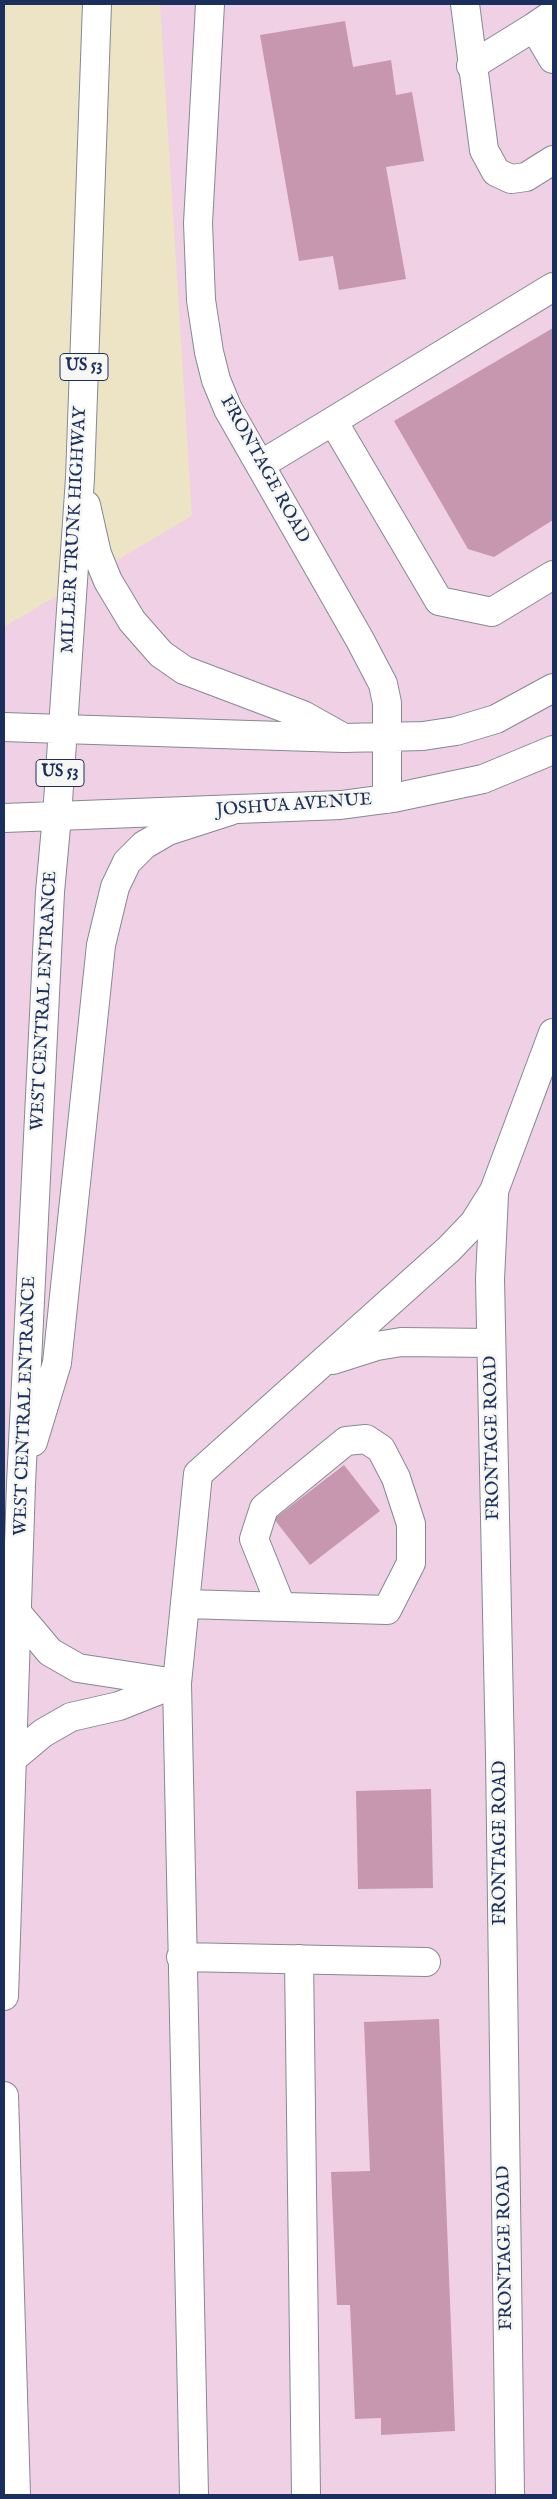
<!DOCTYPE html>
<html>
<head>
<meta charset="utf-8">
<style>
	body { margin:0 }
	#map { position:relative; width:557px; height:2499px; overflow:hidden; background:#ede3c5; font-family:"IM FELL English",serif }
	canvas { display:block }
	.frame { position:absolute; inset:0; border:5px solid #1b2f5e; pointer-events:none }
</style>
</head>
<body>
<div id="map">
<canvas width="557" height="2499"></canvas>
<div class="frame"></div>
</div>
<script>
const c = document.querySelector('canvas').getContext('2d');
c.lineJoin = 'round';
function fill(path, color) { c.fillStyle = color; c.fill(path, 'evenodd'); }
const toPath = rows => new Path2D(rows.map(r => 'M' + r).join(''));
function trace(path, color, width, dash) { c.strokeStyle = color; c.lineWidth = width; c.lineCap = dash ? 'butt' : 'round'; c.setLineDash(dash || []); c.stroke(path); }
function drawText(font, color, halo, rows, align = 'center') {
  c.font = font + ' "IM FELL English",serif'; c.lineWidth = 5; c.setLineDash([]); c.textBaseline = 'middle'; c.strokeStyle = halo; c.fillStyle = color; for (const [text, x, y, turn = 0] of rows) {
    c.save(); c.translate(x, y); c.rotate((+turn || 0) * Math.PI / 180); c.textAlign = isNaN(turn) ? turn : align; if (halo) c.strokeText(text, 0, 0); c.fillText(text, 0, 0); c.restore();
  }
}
fill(toPath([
	[160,4,553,4,553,2495,4,2495,4,627,192,516]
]), '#f0d0e4');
fill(toPath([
	[345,21,353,67,391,60,396,95,412,92,424,161,386,167,406,279,339,290,333,256,299,261,260,35],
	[553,328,553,520,494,557,468,549,394,421],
	[344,1465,380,1511,310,1565,274,1519],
	[431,1789,433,1888,358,1889,356,1791],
	[439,2019,455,2431,381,2435,381,2418,355,2419,350,2305,337,2305,331,2172,370,2171,364,2022]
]), '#c797b0');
const minor = toPath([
	[210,4,198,223,201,300,209,352,216,380,228,409,360,640,383,684,387,703,387,799],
	[465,4,484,150,496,172,511,179,526,177,553,160],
	[553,14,534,27,553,59],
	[471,66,534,27],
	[333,421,553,287],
	[260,465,333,421,439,601,492,612,553,575],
	[62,729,344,738,423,736,456,731,496,719,553,688],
	[57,816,341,805,393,798,483,779,553,750],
	[494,1195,490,1279,500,1755,510,2495],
	[333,1360,377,1346,401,1342,491,1343],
	[185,1604,387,1610,411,1563,411,1524,396,1478,381,1449,366,1439,346,1441,264,1508,254,1539,281,1606],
	[18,1614,50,1652,78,1668,175,1683],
	[12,1759,43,1733,71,1717,119,1706,177,1683],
	[181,1957,426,1962],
	[299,1959,306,2495],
	[194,2495,177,1683,198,1474,449,1249,474,1223,494,1191,553,1033]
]);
const highway = toPath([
	[86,505,97,554,108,581,132,621,161,654,184,670,303,715,344,738],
	[4,727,62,729],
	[4,818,57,816],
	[33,1442,57,1363,101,945,115,887,127,862,144,845,168,831,230,811],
	[4,1996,21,1484,50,892,57,816,80,478,97,4],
	[4,2096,16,2495]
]);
trace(minor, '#848992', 30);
trace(highway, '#848992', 30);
trace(minor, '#fff', 28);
trace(highway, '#fff', 28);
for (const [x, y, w] of [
	[84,367,48],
	[60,773,48]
]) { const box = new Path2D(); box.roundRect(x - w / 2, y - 13.5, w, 27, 4); c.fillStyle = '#f6f6f2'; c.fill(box); trace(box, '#1b2f5e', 1); }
drawText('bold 16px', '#1b2f5e', null, [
	["US 53",84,367],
	["US 53",60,773]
]);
drawText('18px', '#1b2f5e', '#f6f6f2', [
	["FRONTAGE ROAD",264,470,61],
	["MILLER TRUNK HIGHWAY",75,530,-87],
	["JOSHUA AVENUE",294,806,-4],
	["WEST CENTRAL ENTRANCE",45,1001,-87],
	["WEST CENTRAL ENTRANCE",26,1406,-88],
	["FRONTAGE ROAD",493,1438,-91],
	["FRONTAGE ROAD",501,1843,-90],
	["FRONTAGE ROAD",506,2248,-91]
]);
</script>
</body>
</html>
